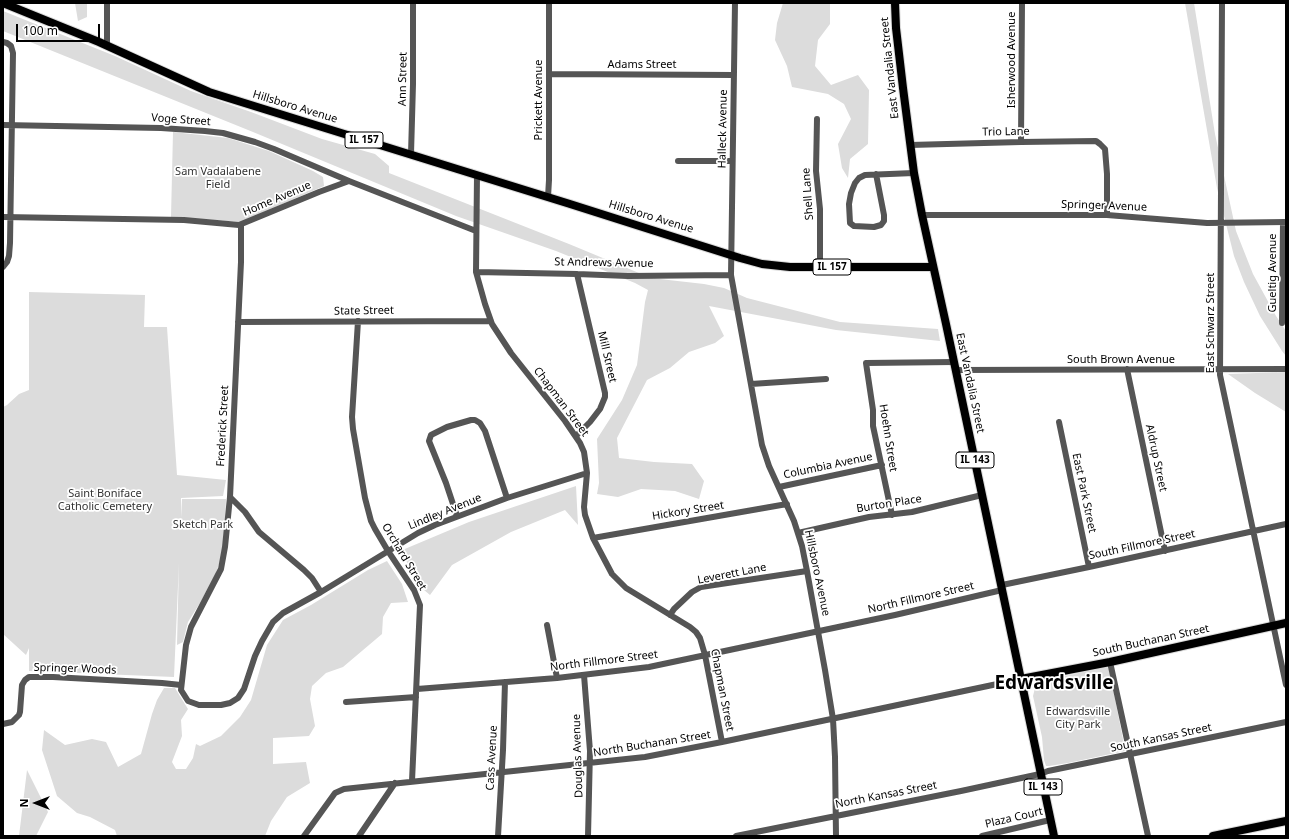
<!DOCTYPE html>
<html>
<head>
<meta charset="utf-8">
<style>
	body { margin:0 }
	#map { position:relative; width:1289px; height:839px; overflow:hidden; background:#fff; font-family:"Noto Sans",sans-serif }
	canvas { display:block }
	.frame { position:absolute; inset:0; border:4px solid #000; pointer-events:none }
	.north { position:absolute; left:16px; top:783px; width:40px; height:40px; -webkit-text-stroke:3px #fff; paint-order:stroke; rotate:270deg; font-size:11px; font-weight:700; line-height:16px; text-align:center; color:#000 }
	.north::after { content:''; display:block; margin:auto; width:14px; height:18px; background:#000; clip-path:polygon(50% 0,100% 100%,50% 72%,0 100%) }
	.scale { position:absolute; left:16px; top:24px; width:84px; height:18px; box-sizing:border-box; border:2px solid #000; border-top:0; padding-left:5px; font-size:12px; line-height:14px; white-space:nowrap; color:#000; -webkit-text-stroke:3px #fff; paint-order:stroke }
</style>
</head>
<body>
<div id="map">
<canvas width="1289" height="839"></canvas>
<div class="frame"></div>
<div class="north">N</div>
<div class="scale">100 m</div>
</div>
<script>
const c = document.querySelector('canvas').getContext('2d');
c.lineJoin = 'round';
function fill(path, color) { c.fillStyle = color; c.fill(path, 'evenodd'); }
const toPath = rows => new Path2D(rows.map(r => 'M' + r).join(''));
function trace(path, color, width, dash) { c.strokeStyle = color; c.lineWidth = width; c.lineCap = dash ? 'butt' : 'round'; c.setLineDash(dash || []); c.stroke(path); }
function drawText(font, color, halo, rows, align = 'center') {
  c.font = font + ' "Noto Sans",sans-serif'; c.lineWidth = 3.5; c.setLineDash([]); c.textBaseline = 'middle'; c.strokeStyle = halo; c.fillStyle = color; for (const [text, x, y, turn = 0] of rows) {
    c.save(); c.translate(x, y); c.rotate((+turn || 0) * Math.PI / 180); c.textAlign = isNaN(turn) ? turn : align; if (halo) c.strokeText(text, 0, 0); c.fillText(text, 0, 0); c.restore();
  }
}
fill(toPath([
	[75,3,87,3,87,17,78,21],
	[783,3,830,3,830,24,818,40,815,66,831,85,858,75,869,90,868,144,850,159,848,178,842,168,838,144,851,119,844,104,828,94,792,87,787,66,775,40,777,23],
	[1185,3,1194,3,1215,134,1236,231,1253,274,1276,316,1286,331,1286,356,1282,351,1260,316,1244,282,1234,256,1217,188],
	[3,11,115,56,191,91,251,112,322,139,375,154,389,166,389,173,569,244,651,278,704,284,724,288,747,298,840,322,938,329,940,341,836,330,709,306,724,336,715,343,689,352,670,368,647,380,617,438,619,458,654,462,692,464,704,481,699,499,675,491,659,490,641,489,618,497,597,494,599,483,597,439,622,400,637,365,645,302,648,290,635,283,556,251,456,216,253,132,3,31],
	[173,132,228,138,269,151,313,171,323,177,324,186,241,222,171,217],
	[29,292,145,295,144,327,167,327,177,475,226,480,223,496,181,498,181,518,182,499,226,499,225,523,221,559,215,575,200,603,188,622,183,642,177,645,179,563,174,677,29,671,29,648,26,655,3,634,3,407,7,405,19,394,29,390],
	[1286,372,1286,412,1255,393,1228,374],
	[576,486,578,525,565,510,511,532,452,565,430,595,424,590,400,551,469,522],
	[387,561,402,584,408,602,391,603,383,617,382,634,343,667,326,673,312,686,310,699,315,726,309,736,273,738,273,764,306,762,310,783,287,797,271,821,265,836,117,836,115,830,90,817,77,813,57,796,42,750,44,730,65,745,92,739,106,742,118,767,141,754,152,714,157,700,164,688,175,688,188,709,181,720,182,736,172,762,176,769,186,769,193,758,196,744,200,746,221,736,240,717,251,700,267,645,283,620,311,605,368,570],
	[1105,667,1108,668,1109,669,1125,749,1125,751,1068,763,1049,766,1046,766,1044,760,1042,737,1033,696,1035,688,1041,682,1048,680],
	[27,770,48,812,36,836,19,836]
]), '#dcdcdc');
const major = toPath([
	[3,3,99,42,209,92,570,204,740,258,762,264,790,267,933,267],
	[895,3,896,28,903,88,914,173,922,215,946,324,1054,836],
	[1021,679,1110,662,1286,623],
	[1213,836,1286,821]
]);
trace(major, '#dbdbdb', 10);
trace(toPath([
	[735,3,731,275,762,445,769,466,794,521,802,546,807,571,825,670,833,719,835,757,836,836],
	[1222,3,1220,375,1286,685],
	[3,42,7,43,11,46,13,53,10,243,9,256,7,262,3,267],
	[107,46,107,3],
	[550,74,734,75],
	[817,119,816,171,820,209,820,267],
	[3,125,161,128,205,131,223,133,255,142,274,149,349,181],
	[1021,142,1022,3],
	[910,145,1021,142,1096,141,1100,144,1105,149,1107,174,1107,215],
	[411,154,413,84,413,3],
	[678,161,732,161],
	[876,174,884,215,884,221,881,225,874,227,854,226,850,223,849,204,851,193,855,183,859,178,865,175,914,173],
	[477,175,476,272,485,304,492,324,511,353,565,421,580,443,584,452,587,473,584,507,585,515,593,538,612,574,626,588,690,627,696,632,700,638,705,655,722,742],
	[548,197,549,180,549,3],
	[922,215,1107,215,1207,223,1286,222],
	[3,217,184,220,239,225,319,192,349,181,476,231],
	[241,225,241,262,230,497,245,512,259,532,304,570,312,578,321,592],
	[476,272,577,274,628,276,731,275],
	[358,321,352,417,353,429,365,498,371,521,375,529,388,551,414,590,420,605,412,781],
	[238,322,491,321],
	[1282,323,1283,222],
	[1127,369,1165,551],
	[956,370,1286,369],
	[751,384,826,379],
	[1059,422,1089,567],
	[576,436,590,422,600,409,605,397,605,393,577,274],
	[779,487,882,465],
	[230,497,225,547,221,569,191,627,186,645,181,690,188,701,199,705,221,705,230,703,238,698,244,689,255,656,262,641,273,622,283,613,321,592,418,533,435,525,507,498,587,473],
	[892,515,873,426,873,410,866,363,954,362],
	[457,516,446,483,429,441,431,435,447,427,471,420,475,420,480,423,485,431,507,498],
	[798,533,869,517,912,512,982,495],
	[593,538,787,504],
	[1002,585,1089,567,1286,524],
	[670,615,674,609,692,592,701,587,807,571],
	[547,625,557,678],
	[1110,662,1148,836],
	[584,675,590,751,588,836],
	[417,689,557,678,649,667,895,615,1002,590],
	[346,702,416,697],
	[3,724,12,722,19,715,20,712,22,685,25,680,29,677,53,677,162,683,181,685],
	[304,836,335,793,344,789,645,757,722,742,1021,679],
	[359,836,395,783],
	[498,836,503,750,505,682],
	[736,836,961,791,1040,774,1048,771,1286,722],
	[982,836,1050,820]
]), '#555', 6);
trace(major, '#000', 8);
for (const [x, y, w] of [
	[364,140,38],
	[832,267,38],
	[975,460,38],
	[1043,787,38]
]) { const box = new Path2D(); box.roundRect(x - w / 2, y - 8, w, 16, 3); c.fillStyle = '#fff'; c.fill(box); trace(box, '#000', 1); }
drawText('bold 10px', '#000', null, [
	["IL 157",364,140],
	["IL 157",832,267],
	["IL 143",975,460],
	["IL 143",1043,787]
]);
drawText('11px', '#000', '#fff', [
	["Isherwood Avenue",1012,60,-90],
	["Adams Street",642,65],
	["East Vandalia Street",890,68,-96],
	["Ann Street",403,79,-89],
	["Prickett Avenue",539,100,-90],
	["Hillsboro Avenue",295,107,17],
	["Voge Street",181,120,4],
	["Halleck Avenue",723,129,-89],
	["Trio Lane",1006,132,-1],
	["Shell Lane",808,194,-94],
	["Home Avenue",277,199,-23],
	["Springer Avenue",1104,206,2],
	["Hillsboro Avenue",651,217,17],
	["St Andrews Avenue",604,263,1],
	["Gueltig Avenue",1273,273,-90],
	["State Street",364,311,-1],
	["East Schwarz Street",1211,323,-90],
	["Mill Street",607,357,77],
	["South Brown Avenue",1121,360],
	["East Vandalia Street",970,383,78],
	["Chapman Street",561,402,53],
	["Frederick Street",223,426,-87],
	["Hoehn Street",888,438,81],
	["Aldrup Street",1156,458,78],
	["Columbia Avenue",828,466,-12],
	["East Park Street",1084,493,78],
	["Burton Place",889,504,-9],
	["Hickory Street",688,511,-9],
	["Lindley Avenue",445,512,-22],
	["South Fillmore Street",1142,545,-12],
	["Orchard Street",404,557,59],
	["Hillsboro Avenue",817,573,78],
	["Leverett Lane",732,574,-11],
	["North Fillmore Street",921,598,-13],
	["South Buchanan Street",1151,641,-12],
	["North Fillmore Street",604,661,-7],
	["Springer Woods",75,669,2],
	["Chapman Street",722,690,79],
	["South Kansas Street",1161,738,-12],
	["North Buchanan Street",652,744,-9],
	["Douglas Avenue",578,756,-92],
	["Cass Avenue",492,758,-87],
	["North Kansas Street",886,795,-11],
	["Plaza Court",1014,818,-13]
]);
drawText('11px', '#333', '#fff', [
	["Sam Vadalabene",218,172],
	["Field",218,185],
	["Saint Boniface",105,494],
	["Catholic Cemetery",105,507],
	["Sketch Park",203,525],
	["Edwardsville",1078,712],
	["City Park",1078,725]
]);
drawText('bold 19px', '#000', '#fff', [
	["Edwardsville",1054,684]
]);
</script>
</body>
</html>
